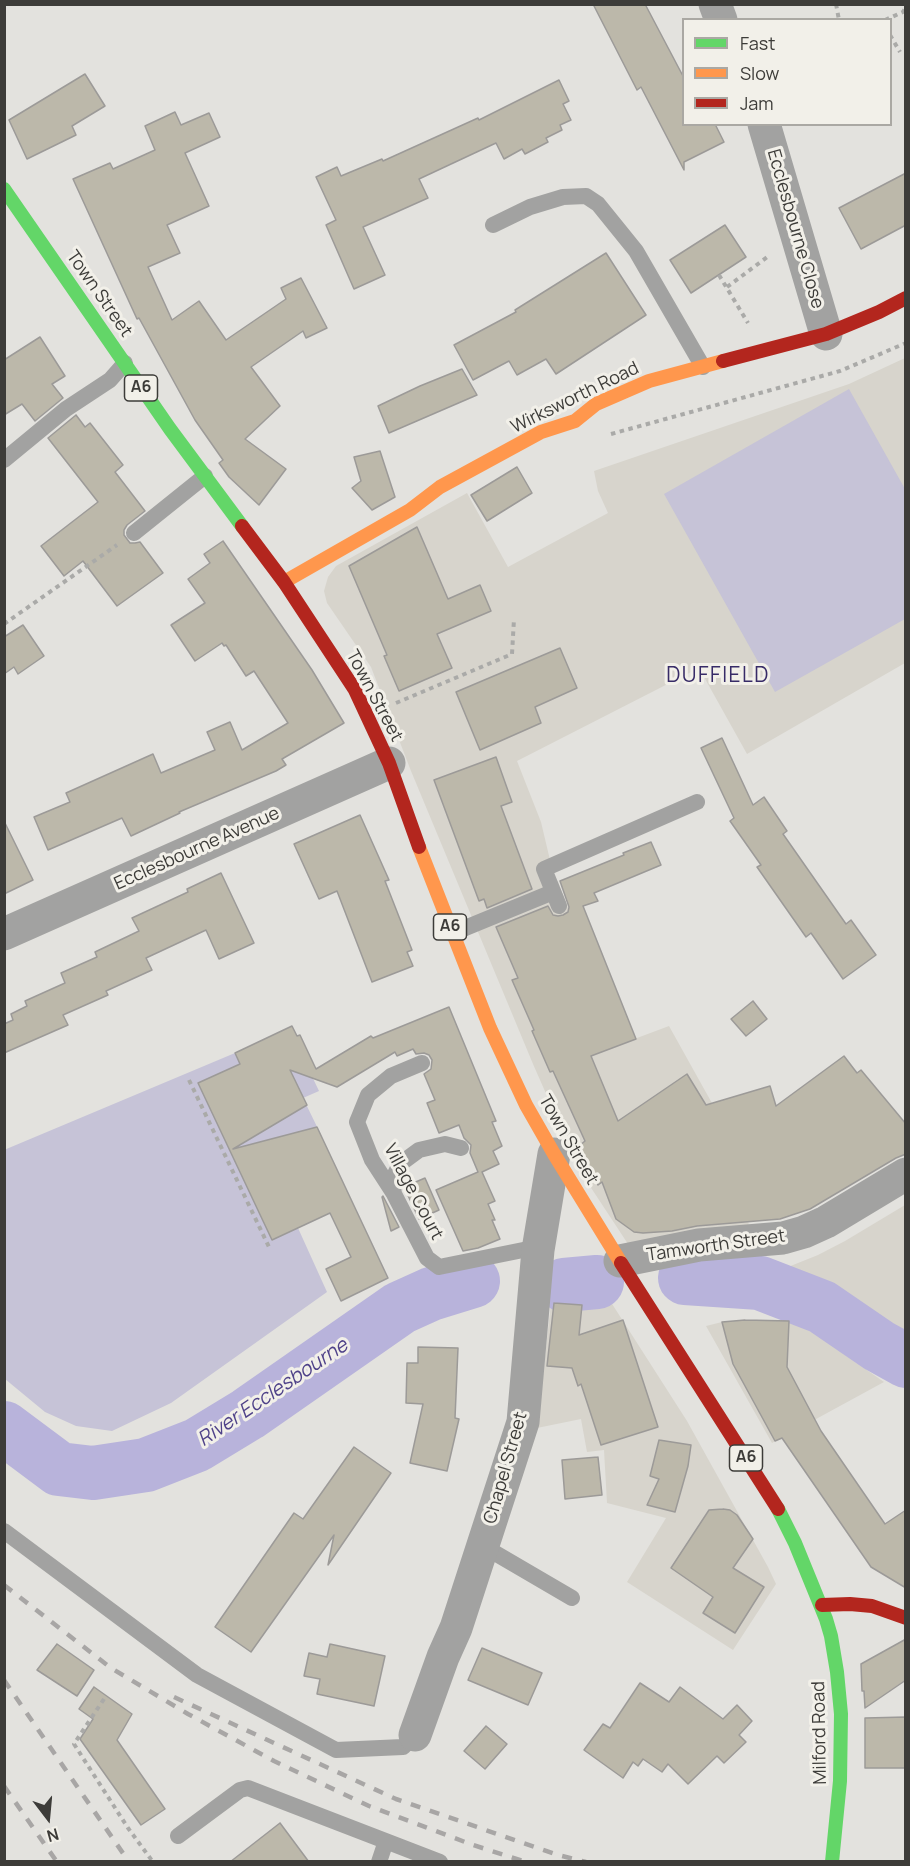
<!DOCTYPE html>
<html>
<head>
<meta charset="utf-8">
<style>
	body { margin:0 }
	#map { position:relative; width:910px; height:1866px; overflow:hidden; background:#e3e2de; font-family:Manrope,sans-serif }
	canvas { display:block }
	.frame { position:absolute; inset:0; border:6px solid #3d3c39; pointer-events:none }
	.legend { position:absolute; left:682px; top:18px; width:210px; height:108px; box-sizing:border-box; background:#f2f0e9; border:2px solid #aaa8a3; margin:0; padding:8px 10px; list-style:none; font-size:18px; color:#3d3c39 }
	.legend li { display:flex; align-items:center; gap:12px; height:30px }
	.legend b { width:30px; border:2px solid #aaa8a3 }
	.north { position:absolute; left:18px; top:1788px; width:60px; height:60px; -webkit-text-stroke:4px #f2f0e9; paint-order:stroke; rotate:164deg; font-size:16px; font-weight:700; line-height:24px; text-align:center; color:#3d3c39 }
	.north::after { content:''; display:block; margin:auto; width:21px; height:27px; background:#3d3c39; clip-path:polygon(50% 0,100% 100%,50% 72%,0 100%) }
</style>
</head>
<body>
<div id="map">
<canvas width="910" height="1866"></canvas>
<div class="frame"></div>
<ul class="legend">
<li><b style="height:8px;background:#63d668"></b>Fast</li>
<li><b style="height:8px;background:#ff974d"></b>Slow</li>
<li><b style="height:8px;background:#b3261e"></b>Jam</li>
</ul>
<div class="north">N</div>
</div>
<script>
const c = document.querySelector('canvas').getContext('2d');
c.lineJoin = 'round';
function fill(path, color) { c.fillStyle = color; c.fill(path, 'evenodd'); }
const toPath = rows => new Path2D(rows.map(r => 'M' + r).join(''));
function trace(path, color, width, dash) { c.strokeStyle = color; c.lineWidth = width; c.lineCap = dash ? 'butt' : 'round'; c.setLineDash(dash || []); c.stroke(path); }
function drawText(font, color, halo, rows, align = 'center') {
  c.font = font + ' Manrope,sans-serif'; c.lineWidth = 6; c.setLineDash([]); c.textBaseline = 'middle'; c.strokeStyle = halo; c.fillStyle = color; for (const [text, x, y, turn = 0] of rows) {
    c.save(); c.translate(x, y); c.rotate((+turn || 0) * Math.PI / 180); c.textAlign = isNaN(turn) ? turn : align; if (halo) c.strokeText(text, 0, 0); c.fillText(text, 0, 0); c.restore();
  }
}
fill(toPath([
	[905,358,905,663,747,754,699,668,517,761,541,822,554,877,558,882,570,912,561,916,613,1047,669,1026,742,1157,749,1228,628,1244,580,1171,533,1064,411,771,371,667,327,603,324,591,328,577,336,566,467,493,508,567,608,513,598,491,594,471,849,384],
	[905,1205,905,1348,885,1338,825,1292,788,1277,788,1267,818,1255,845,1241],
	[607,1296,687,1421,768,1567,776,1584,733,1650,627,1582,666,1518,607,1503,604,1450,587,1452,581,1419,537,1428,551,1303],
	[789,1321,814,1333,884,1382,772,1443,706,1326,722,1322]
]), '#d7d4cc');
fill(toPath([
	[849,389,905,489,905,619,775,692,664,494],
	[292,1026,297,1036,300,1035,314,1065,308,1068,319,1091,303,1098,322,1137,298,1228,327,1292,171,1403,112,1431,76,1426,45,1412,5,1379,4,1150,235,1053]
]), '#c6c3d7');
trace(toPath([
	[685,1278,760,1283,822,1307,879,1346,906,1361],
	[564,1285,597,1282],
	[4,1428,59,1469,93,1473,146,1465,197,1445,248,1414,400,1308,431,1294,473,1281]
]), '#b8b3db', 54);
const building = toPath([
	[593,4,645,4,684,78,684,124,715,124,724,142,684,162,684,170,641,87,637,90,593,4],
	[85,74,105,106,72,126,76,135,27,159,9,120,85,74],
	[559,80,569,101,563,104,571,120,560,125,562,130,546,138,548,142,525,154,522,149,504,159,496,143,419,179,428,198,363,227,385,275,354,289,326,225,336,220,316,177,337,167,341,176,382,159,383,161,478,118,479,120,559,80],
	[175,112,181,125,209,113,220,137,185,153,209,206,167,225,180,253,148,267,172,320,199,301,226,340,286,299,281,288,301,278,327,328,306,338,303,331,251,367,280,406,245,439,286,469,259,505,229,477,219,463,223,460,195,420,139,318,137,319,73,179,110,163,113,169,155,150,145,126,175,112],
	[906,173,906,225,861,249,839,208,906,173],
	[725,225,746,257,691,293,670,260,725,225],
	[606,253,646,315,556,374,546,359,517,375,509,361,473,380,454,345,516,312,515,310,606,253],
	[40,337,65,376,52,384,63,398,35,421,22,404,4,415,4,360,40,337],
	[462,369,477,395,389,433,378,406,420,386,462,369],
	[76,415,85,427,90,423,123,465,115,472,145,511,127,525,124,530,124,535,130,543,135,543,140,542,163,573,117,606,83,561,64,576,41,546,98,502,48,438,76,415],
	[380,451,395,497,372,510,352,488,361,481,354,457,380,451],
	[517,467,532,493,487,521,471,495,517,467],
	[417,527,448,599,480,585,491,611,437,634,452,668,399,691,384,656,387,655,349,566,417,527],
	[223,541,312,670,344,723,282,759,286,765,276,771,179,812,180,813,131,836,122,818,48,850,34,817,70,802,66,793,153,754,161,773,215,750,207,732,230,722,242,750,288,723,254,671,246,676,226,645,224,646,222,643,195,661,171,625,205,603,188,579,210,563,204,554,223,541],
	[23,625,44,656,18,674,14,667,4,674,4,637,23,625],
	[560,648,577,688,535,707,541,723,480,750,456,692,560,648],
	[722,738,753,805,764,797,787,831,783,834,846,924,851,920,876,955,843,979,811,933,806,937,757,867,761,865,730,821,734,818,701,748,722,738],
	[496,757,512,802,501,806,532,889,487,908,484,899,479,901,434,780,496,757],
	[360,815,389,880,385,881,412,950,407,952,413,966,372,982,337,891,319,899,294,844,360,815],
	[4,821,33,880,4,894,4,821],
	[651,842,661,865,594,893,598,901,583,906,636,1039,591,1056,618,1121,687,1074,706,1105,770,1086,776,1106,844,1056,857,1073,861,1070,906,1124,906,1154,896,1158,810,1209,780,1219,697,1226,672,1231,643,1233,634,1232,616,1219,602,1182,598,1185,579,1146,585,1141,553,1071,550,1072,532,1031,534,1030,512,980,518,978,496,927,548,906,553,915,558,916,563,915,568,912,569,907,560,881,624,855,623,853,651,842],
	[221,873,254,943,219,959,206,930,146,958,152,970,106,991,108,995,63,1015,68,1025,4,1053,4,1024,13,1020,11,1014,27,1006,25,1001,65,983,61,973,97,957,95,952,139,931,132,918,188,892,187,889,221,873],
	[753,1001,767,1019,746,1036,731,1019,753,1001],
	[449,1007,496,1121,492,1122,502,1146,493,1151,499,1164,482,1172,495,1201,488,1204,495,1220,492,1220,500,1239,478,1248,463,1251,436,1190,478,1172,470,1153,471,1145,464,1138,459,1125,439,1133,427,1103,435,1100,424,1074,431,1069,432,1060,429,1055,424,1053,416,1054,413,1049,397,1056,395,1052,337,1087,290,1070,307,1105,233,1149,317,1127,388,1278,341,1301,326,1269,351,1257,330,1213,272,1240,198,1083,240,1064,235,1053,292,1026,297,1036,300,1035,316,1069,371,1036,373,1038,449,1007],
	[425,1178,439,1210,419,1219,404,1187,425,1178],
	[383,1196,399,1227,391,1231,382,1197,383,1196],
	[554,1303,582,1305,579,1335,623,1320,658,1427,601,1445,581,1384,578,1386,572,1368,547,1366,554,1303],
	[745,1320,789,1321,787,1367,821,1431,885,1524,906,1510,906,1588,871,1567,782,1438,775,1441,733,1364,722,1322,745,1320],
	[418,1347,458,1348,455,1418,459,1419,447,1471,410,1463,423,1404,406,1403,407,1363,418,1363,418,1347],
	[659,1440,691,1445,688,1466,675,1512,647,1505,659,1479,650,1476,659,1440],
	[354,1447,391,1473,328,1565,334,1535,251,1652,215,1627,294,1513,303,1519,354,1447],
	[598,1457,602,1495,565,1499,562,1460,598,1457],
	[723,1509,730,1510,737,1515,753,1539,733,1568,764,1587,735,1633,703,1613,713,1597,671,1568,709,1510,723,1509],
	[906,1639,906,1680,865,1708,864,1691,862,1691,861,1664,906,1639],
	[57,1644,94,1670,77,1696,37,1670,57,1644],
	[330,1644,385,1656,374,1706,317,1694,320,1679,304,1676,309,1653,327,1657,330,1644],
	[482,1648,542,1673,528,1705,468,1680,482,1648],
	[640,1683,669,1702,680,1687,723,1719,737,1705,752,1721,739,1735,746,1742,724,1763,717,1756,688,1784,668,1764,662,1772,643,1759,638,1766,633,1762,623,1778,584,1750,603,1724,610,1728,640,1683],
	[94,1687,132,1714,117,1740,165,1809,141,1825,80,1739,93,1719,79,1709,94,1687],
	[906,1717,906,1768,865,1768,865,1718,906,1717],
	[486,1726,507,1744,485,1769,464,1751,486,1726],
	[280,1823,309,1862,230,1862,280,1823]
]);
fill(building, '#bcb8aa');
trace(building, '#9c9a98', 1.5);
trace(toPath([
	[836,4,839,20],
	[885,20,903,12,906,7],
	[890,35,900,52],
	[719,275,748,323],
	[727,287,770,255],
	[611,434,840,371,906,343],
	[4,624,117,545],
	[396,703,512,654,514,619],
	[189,1080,269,1247],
	[104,1699,74,1744,128,1828,153,1862]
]), '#aaaaa8', 4, [4.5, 4.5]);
trace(toPath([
	[493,225,530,207,563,197,586,196,598,204,636,251,703,367],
	[4,460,66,409,110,380,125,363],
	[134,533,205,476],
	[559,906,544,869,697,802],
	[453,933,553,892],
	[422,1063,391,1076,368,1095,357,1122,372,1160,394,1194,427,1258,439,1267,538,1247],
	[394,1194,392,1180,400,1164,419,1150,445,1144,461,1148],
	[4,1531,197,1675,336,1750,403,1747,415,1735],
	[483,1546,572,1598],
	[178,1836,240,1790,248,1788,440,1862],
	[379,1862,386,1841]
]), '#a2a2a1', 16);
trace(toPath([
	[715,4,721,20],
	[764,124,826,334],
	[4,934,389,763],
	[620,1261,699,1245,783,1238,804,1232,826,1222,906,1174],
	[415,1735,443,1657,456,1628,523,1422,538,1250,554,1154]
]), '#a2a2a1', 33);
trace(toPath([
	[4,189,170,429,242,526],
	[778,1509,795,1543,826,1619,831,1636,837,1672,841,1714,840,1781,832,1862]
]), '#63d668', 14);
trace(toPath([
	[284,582,410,510,440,487,541,432,575,421,596,404,649,381,723,361],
	[419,847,490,1028,526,1105,554,1154,621,1263]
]), '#ff974d', 14);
trace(toPath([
	[723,361,826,334,879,312,906,298],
	[242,526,284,582,355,690,389,763,419,847],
	[621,1263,778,1509],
	[822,1605,850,1604,872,1606,906,1618]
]), '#b3261e', 14);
trace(toPath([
	[4,1585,111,1668,188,1714,274,1761,369,1806,473,1845,526,1862],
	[4,1680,129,1862],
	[174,1697,396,1799,558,1855,586,1862],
	[4,1786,57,1862]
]), '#a8a6a5', 4.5, [10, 10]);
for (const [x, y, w] of [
	[141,388,33],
	[450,927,33],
	[746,1458,33]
]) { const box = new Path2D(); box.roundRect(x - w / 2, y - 13, w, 26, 4.5); c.fillStyle = '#f2f0e9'; c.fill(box); trace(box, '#3d3c39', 1.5); }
drawText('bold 16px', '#3d3c39', null, [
	["A6",141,388],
	["A6",450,927],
	["A6",746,1458]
]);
drawText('18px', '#3d3c39', '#f2f0e9', [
	["Ecclesbourne Close",795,229,74],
	["Town Street",99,294,55],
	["Wirksworth Road",575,398,-26],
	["Town Street",374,696,62],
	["Ecclesbourne Avenue",197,849,-24],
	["Town Street",568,1140,60],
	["Village Court",413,1192,62],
	["Tamworth Street",716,1246,-8],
	["Chapel Street",506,1468,-74],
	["Milford Road",820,1733,-91]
]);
drawText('italic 20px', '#4f4289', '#f2f0e9', [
	["River Ecclesbourne",273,1393,-34]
]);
c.letterSpacing = '1.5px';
drawText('21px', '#372b67', '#f2f0e9', [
	["DUFFIELD",718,676]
]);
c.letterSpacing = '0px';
</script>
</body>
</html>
